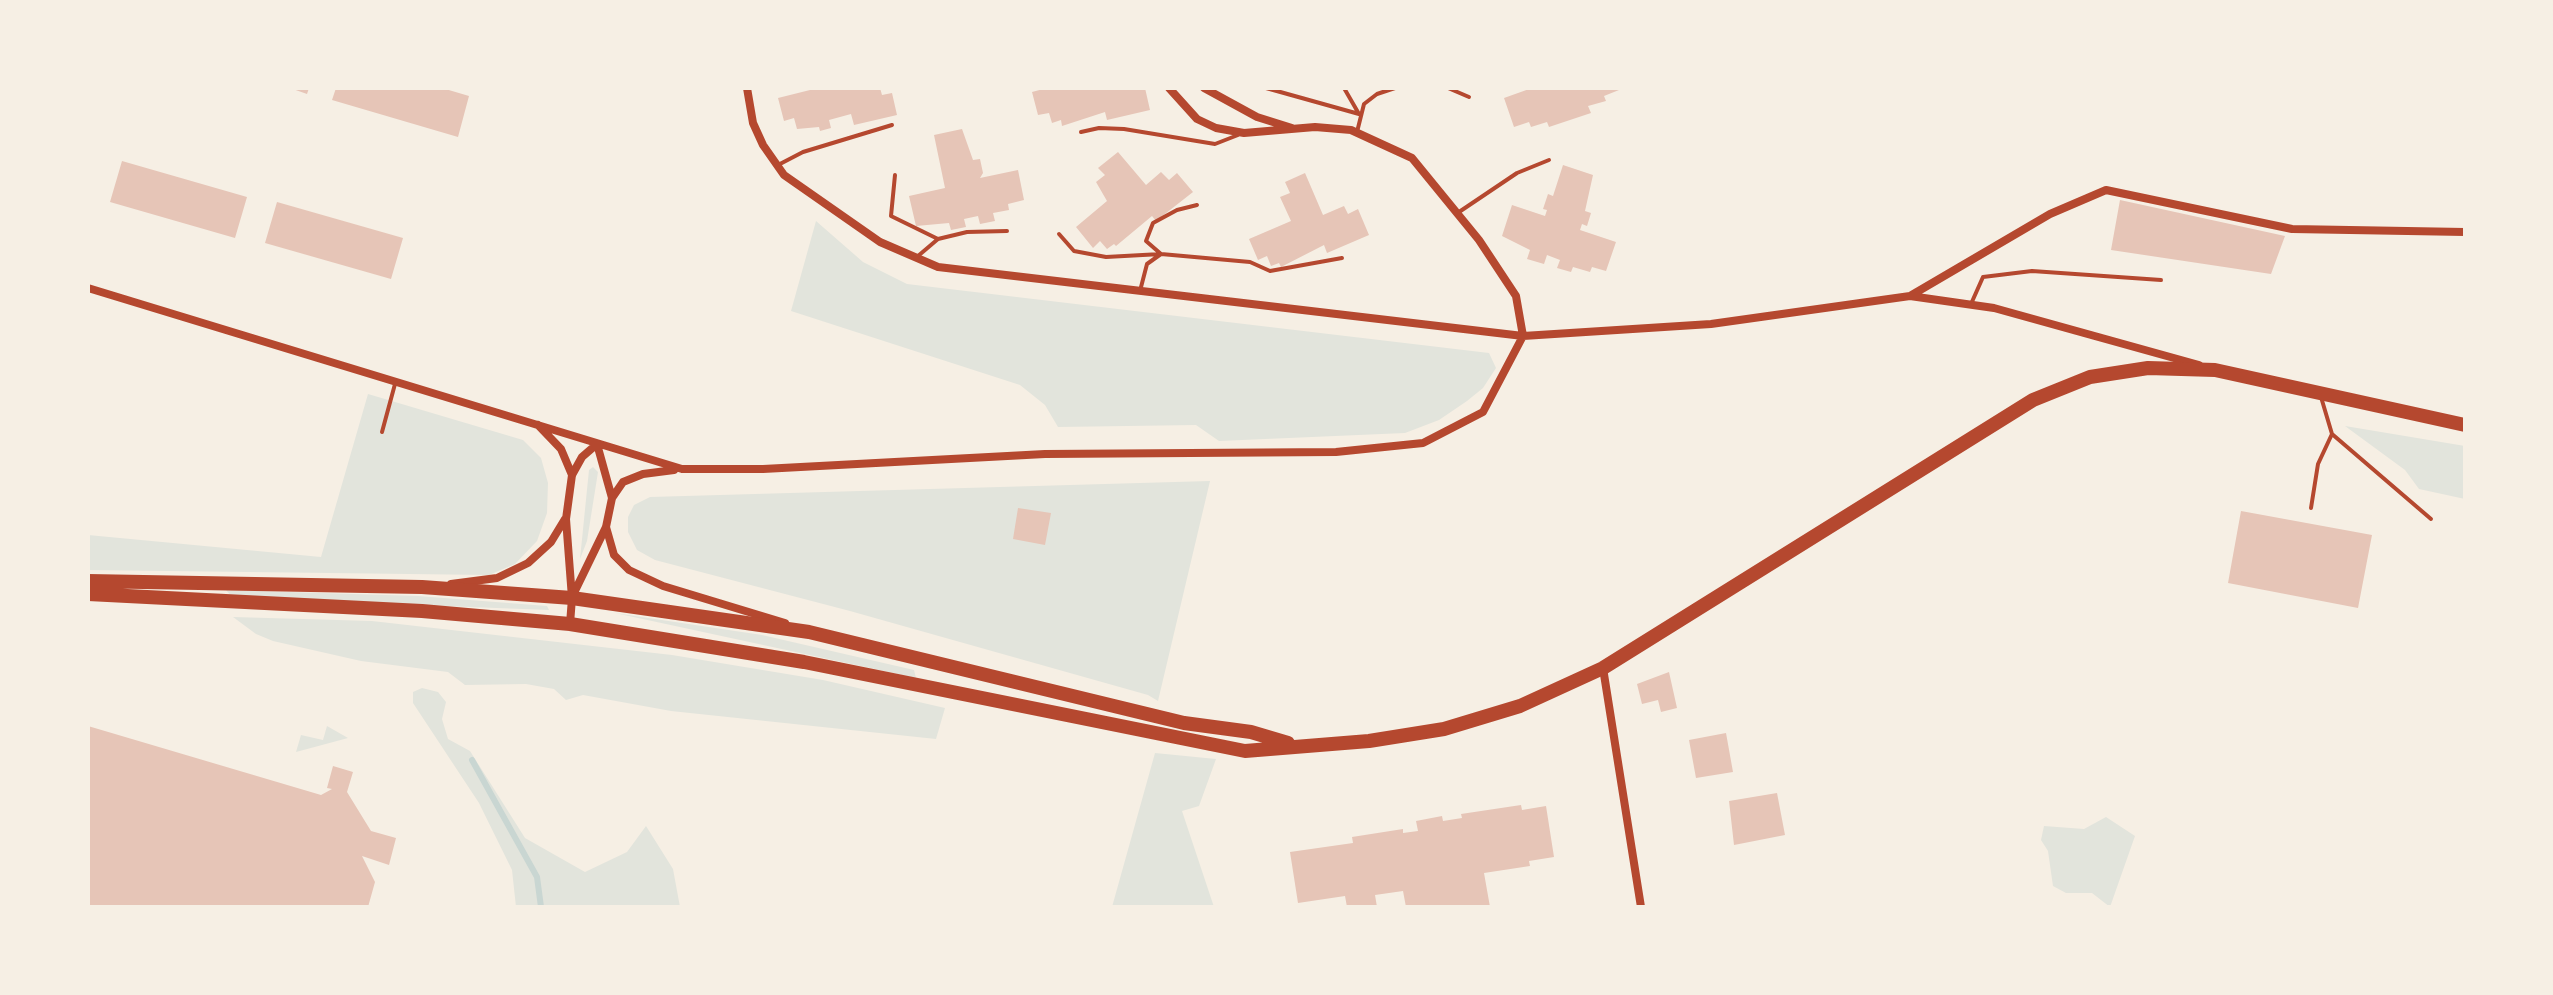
<!DOCTYPE html>
<html>
<head>
<meta charset="utf-8">
<style>
	body { margin:0 }
	#map { position:relative; width:2553px; height:995px; overflow:hidden; background:#f6efe4; font-family:"Exo 2",sans-serif }
	canvas { display:block }
	.frame { position:absolute; inset:0; border:90px solid #f6efe4; pointer-events:none }
</style>
</head>
<body>
<div id="map">
<canvas width="2553" height="995"></canvas>
<div class="frame"></div>
</div>
<script>
const c = document.querySelector('canvas').getContext('2d');
c.lineJoin = 'round';
function fill(path, color) { c.fillStyle = color; c.fill(path, 'evenodd'); }
const toPath = rows => new Path2D(rows.map(r => 'M' + r).join(''));
function trace(path, color, width, dash) { c.strokeStyle = color; c.lineWidth = width; c.lineCap = dash ? 'butt' : 'round'; c.setLineDash(dash || []); c.stroke(path); }
fill(toPath([
	[816,221,863,262,907,284,1489,353,1496,368,1483,388,1467,401,1439,420,1405,433,1219,441,1196,425,1058,427,1045,405,1020,385,791,311],
	[368,394,523,440,541,458,548,483,547,513,537,541,515,564,489,575,88,570,88,535,321,557],
	[2345,426,2465,446,2465,499,2419,489,2405,470],
	[593,467,598,472,587,541,580,559,589,470],
	[1210,481,1158,701,1148,695,850,611,655,560,637,550,628,532,628,517,634,505,650,497],
	[226,590,418,596,547,606,549,610,233,598],
	[615,613,762,635,914,670,916,678],
	[233,617,372,621,672,655,823,680,945,708,936,739,671,711,583,695,566,700,554,689,526,684,465,685,448,672,361,661,273,641,256,634],
	[422,688,438,692,446,702,442,719,448,739,470,751,525,838,585,872,627,852,646,826,673,869,680,907,516,907,512,870,479,803,413,703,413,692],
	[327,726,348,738,296,752,301,735,323,740],
	[1155,753,1216,759,1199,806,1182,811,1214,907,1112,907],
	[2106,817,2135,836,2110,907,2092,893,2066,893,2053,886,2048,851,2041,840,2044,826,2084,829]
]), '#e2e4dc');
trace(toPath([
	[472,760,537,877,541,907]
]), '#c9d6d2', 6);
fill(toPath([
	[290,88,309,88,307,94],
	[336,88,442,88,469,96,458,137,332,100],
	[818,88,880,88,882,95,892,93,897,115,854,125,851,114,829,120,831,128,820,131,819,127,797,129,794,118,784,121,778,98],
	[1047,88,1145,88,1150,110,1107,120,1105,112,1062,126,1061,120,1052,123,1049,113,1038,115,1032,92],
	[1532,88,1619,88,1619,90,1604,96,1606,101,1588,106,1591,113,1549,127,1547,122,1531,127,1529,122,1514,127,1504,98],
	[962,129,973,160,980,159,983,173,980,178,1018,170,1024,200,1008,204,1009,210,993,213,995,221,980,224,978,216,964,219,966,227,951,230,949,223,916,226,909,196,945,188,934,135],
	[1118,152,1146,185,1161,172,1169,180,1177,173,1193,192,1156,221,1152,216,1116,246,1114,244,1107,249,1100,241,1093,248,1076,227,1107,201,1096,182,1105,175,1098,168],
	[122,161,247,197,235,238,110,202],
	[1563,165,1593,175,1585,211,1591,213,1587,226,1582,224,1580,230,1616,242,1606,271,1592,267,1590,272,1573,267,1571,272,1557,268,1560,260,1547,255,1544,264,1527,259,1530,250,1502,236,1512,205,1545,216,1547,210,1543,209,1548,194,1553,196],
	[1305,173,1323,215,1344,206,1348,214,1358,209,1369,235,1327,253,1324,245,1281,267,1279,263,1271,266,1267,256,1258,260,1249,239,1291,221,1280,197,1290,193,1285,182],
	[2120,200,2285,236,2271,274,2111,250],
	[277,202,403,238,391,279,265,243],
	[1018,508,1051,513,1045,545,1013,539],
	[2241,511,2372,535,2358,608,2228,583],
	[1669,672,1677,708,1661,712,1658,700,1642,704,1637,684],
	[88,726,321,795,332,789,327,788,333,766,353,772,347,792,371,831,396,838,389,865,362,856,375,882,368,907,88,907],
	[1726,733,1733,772,1696,778,1689,740],
	[1777,793,1785,835,1734,845,1729,801],
	[1521,805,1522,810,1546,806,1554,857,1529,861,1530,866,1484,873,1490,907,1406,907,1403,891,1375,895,1377,907,1347,907,1345,896,1298,903,1290,852,1353,843,1352,837,1403,829,1403,833,1418,831,1416,821,1442,816,1443,821,1462,818,1461,814]
]), '#e6c5b7');
trace(toPath([
	[1266,88,1359,114,1344,88],
	[1448,88,1469,97],
	[1081,132,1099,128,1124,129,1215,144,1238,135],
	[1357,132,1364,104,1377,94,1395,88],
	[778,165,803,152,892,125],
	[895,175,891,216,938,239],
	[1459,212,1517,173,1549,160],
	[1059,234,1074,251,1106,257,1161,254,1146,241,1153,223,1177,210,1197,205],
	[918,256,938,239,967,232,1007,231],
	[1140,291,1147,264,1161,254,1250,262,1270,271,1342,258],
	[1971,304,1983,277,2032,271,2161,280],
	[2321,397,2332,434,2431,519],
	[382,432,395,384],
	[2311,508,2318,464,2332,434]
]), '#b5482f', 4);
trace(toPath([
	[747,88,753,123,763,145,784,175,880,242,938,267,1523,336,1711,324,1910,296,1994,308,2199,365],
	[1169,88,1197,119,1216,128,1244,133,1315,127,1351,130,1412,158,1479,240,1516,296,1523,336],
	[1204,88,1257,117,1292,128],
	[88,288,682,469,763,469,1045,454,1336,452,1423,443,1483,412,1523,336],
	[1910,296,2050,214,2106,190,2292,229,2465,232],
	[538,425,561,449,572,475],
	[597,444,612,498],
	[606,527,614,555,629,570,663,586,785,623],
	[451,584,497,578,528,563,551,542,565,519],
	[572,597,606,527,612,498,623,482,643,474,674,470],
	[570,624,572,598,566,519,572,475,582,457,597,444],
	[1603,668,1641,907]
]), '#b5482f', 8);
trace(toPath([
	[88,581,422,587,572,598,809,632,1184,723,1251,732,1288,743],
	[88,594,422,611,570,624,804,662,1245,751,1369,741,1444,729,1520,706,1603,668,2033,400,2090,377,2148,368,2215,370,2465,425]
]), '#b5482f', 14);
</script>
</body>
</html>
